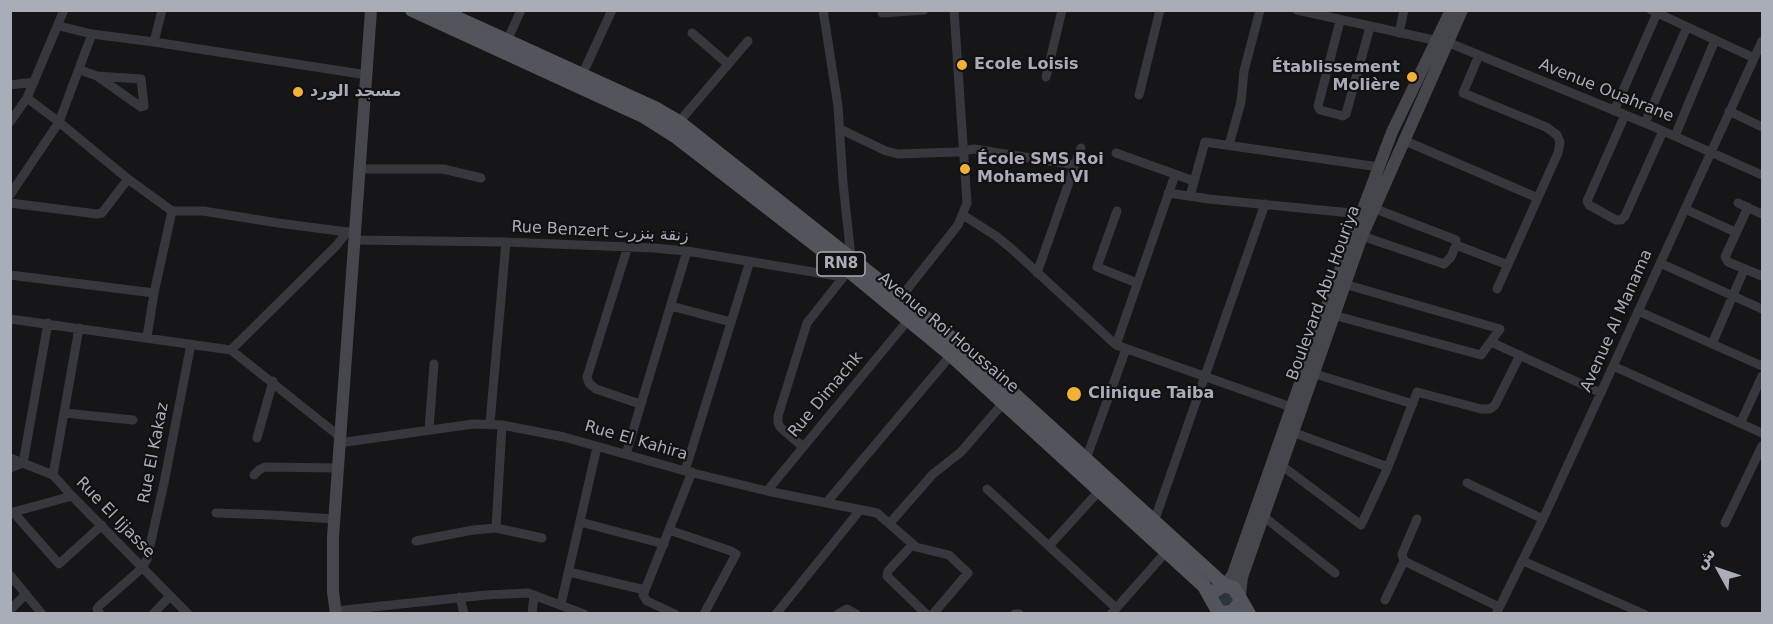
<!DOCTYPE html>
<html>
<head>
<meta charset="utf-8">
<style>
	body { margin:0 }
	#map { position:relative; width:1773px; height:624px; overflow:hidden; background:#161618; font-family:"DejaVu Sans","Noto Sans Arabic",sans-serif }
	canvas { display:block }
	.frame { position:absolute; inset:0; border:12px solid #a8adb8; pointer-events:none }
	.north { position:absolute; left:1689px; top:540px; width:60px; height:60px; -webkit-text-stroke:4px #111113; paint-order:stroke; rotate:310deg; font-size:16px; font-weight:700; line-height:24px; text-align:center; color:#a8adb8 }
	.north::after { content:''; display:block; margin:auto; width:21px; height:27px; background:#a8adb8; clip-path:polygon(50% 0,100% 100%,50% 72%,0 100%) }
</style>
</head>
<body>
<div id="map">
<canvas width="1773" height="624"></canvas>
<div class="frame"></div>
<div class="north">ش</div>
</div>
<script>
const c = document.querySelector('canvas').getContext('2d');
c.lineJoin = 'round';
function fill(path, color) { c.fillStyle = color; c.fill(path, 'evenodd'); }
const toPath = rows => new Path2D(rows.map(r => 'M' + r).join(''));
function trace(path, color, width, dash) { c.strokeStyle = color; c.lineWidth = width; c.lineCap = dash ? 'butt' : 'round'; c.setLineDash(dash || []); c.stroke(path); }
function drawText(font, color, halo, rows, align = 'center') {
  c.font = font + ' "DejaVu Sans","Noto Sans Arabic",sans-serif'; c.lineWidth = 4.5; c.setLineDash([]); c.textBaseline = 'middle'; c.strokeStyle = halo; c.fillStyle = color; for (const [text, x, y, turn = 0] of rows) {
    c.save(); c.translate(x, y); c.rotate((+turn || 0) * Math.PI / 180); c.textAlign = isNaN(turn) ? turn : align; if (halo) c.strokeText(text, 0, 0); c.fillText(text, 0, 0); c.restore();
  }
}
fill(toPath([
	[1231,591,1234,604,1223,608,1217,597,1218,595,1220,592]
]), '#2c353c');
trace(toPath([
	[823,10,838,106,843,183,851,257],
	[1297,10,1452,44,1645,123,1762,175],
	[1651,10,1754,58],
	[882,13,924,10],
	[1340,21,1318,106,1320,110,1343,116,1346,114,1370,27],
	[59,26,92,34,154,42,367,75],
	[692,33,728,64],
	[1399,33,1404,10],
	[507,41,521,10],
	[154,42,162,10],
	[1479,55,1463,93,1546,127,1557,135,1560,142,1558,153,1497,289],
	[80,70,97,76,141,79,144,106,141,107,97,76],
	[582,75,612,10],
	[1046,77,1062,10],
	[10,85,34,82],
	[1139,95,1160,10],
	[27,98,59,122,128,179,172,211,203,211,278,223,347,232,355,231],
	[1614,111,1657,13],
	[1729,111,1762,127],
	[1625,115,1587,201,1589,205,1616,220,1621,220,1625,216,1663,131],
	[10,122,27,98,64,10],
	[679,122,748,41],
	[1645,123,1687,27],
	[840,129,886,151,898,154,957,152,974,149,1075,165],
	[1675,136,1715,40],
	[1403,140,1538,198],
	[1229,145,1241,102,1244,71,1260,10],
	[1116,153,1194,181],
	[359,169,443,169,481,178],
	[1168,193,1209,199,1361,214],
	[10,195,59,122,92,34],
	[1190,196,1205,142,1379,167],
	[10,203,97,214,102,213,128,179],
	[1738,203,1762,214],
	[1748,207,1725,257,1728,262,1762,276],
	[1373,208,1456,240,1456,245,1508,265],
	[1685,209,1735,232],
	[1117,211,1097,267,1137,283],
	[963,215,996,236,1013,250,1116,345,1291,407],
	[1362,236,1444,264,1451,257,1456,245],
	[354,240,506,242,653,248,687,251,843,277],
	[628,246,587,377,589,383,596,389,640,404],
	[1660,263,1762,309],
	[1037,273,1081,148],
	[10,275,154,293],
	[901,297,958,225,967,203,954,10],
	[671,306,731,322],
	[1638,311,1762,366],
	[1333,315,1481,355,1500,329,1344,284],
	[10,319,231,350,339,436],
	[147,337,154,293,172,211],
	[1491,342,1601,393],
	[1712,344,1744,270],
	[1116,345,1175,175],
	[231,350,336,246,347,232],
	[1613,366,1762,433],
	[1312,373,1413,404],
	[64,413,133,420],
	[1741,422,1762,376],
	[490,423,506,242],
	[429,429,434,364],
	[1292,432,1388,467],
	[257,438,273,381],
	[339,443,473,424,502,425,564,437,685,471,767,491,877,513,916,547,949,555,968,573,933,614],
	[803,447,780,427,778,423,778,416,807,323,845,275],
	[626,454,687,251],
	[10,458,53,475,72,496,188,614],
	[1086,459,1126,349],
	[1281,465,1361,525,1388,467,1417,392,1481,409,1490,409,1495,405,1520,355],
	[10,468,23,463,48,323],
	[685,471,750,261],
	[53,475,79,328],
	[254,475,259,470,265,467,337,468],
	[1467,483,1543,519],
	[987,489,1116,608],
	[767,491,909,319],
	[827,502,951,355],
	[13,512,59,564,102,525],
	[10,513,72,496],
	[216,513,272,515,335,519],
	[1263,516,1335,573],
	[1417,519,1402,554,1404,561,1499,607],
	[580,522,664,544],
	[1154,522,1265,204],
	[890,523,933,474,961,452,1004,402],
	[1725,523,1762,446],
	[496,528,502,425],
	[669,530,731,551,736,554,704,614],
	[416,541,473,530,496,528,542,538],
	[913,544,888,571,887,576,926,614],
	[1049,546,1100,490],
	[1523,561,1644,614],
	[569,572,645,590],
	[10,575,42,614],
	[460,597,464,614],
	[1385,600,1404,561],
	[561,604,597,447],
	[10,610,26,594],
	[335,611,486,595,528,593,584,614],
	[100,614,97,609,99,606,142,568,147,559,164,483,191,344],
	[153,614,170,596],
	[532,614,534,595],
	[675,614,647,601,643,595,692,472],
	[776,614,860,510],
	[838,614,847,609,856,614],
	[1015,614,1019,614],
	[1111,614,1166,552],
	[1496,614,1543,519,1762,41]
]), '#37383d', 9);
trace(toPath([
	[1226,585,1233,574,1337,278,1392,132,1451,10],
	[1240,595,1242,577,1362,236,1462,10],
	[336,614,333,592,333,537,371,10]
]), '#45474d', 12);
trace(toPath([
	[412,10,645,117,675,136,848,270,951,355,1204,586,1218,611,1225,613,1233,611,1239,604,1240,600],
	[440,10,655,108,679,122,959,344,1224,585],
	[1216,590,1224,585,1234,588,1249,614]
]), '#53555c', 14);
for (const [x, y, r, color] of [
	[962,65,6,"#f2b134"],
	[1412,77,6,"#f2b134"],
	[298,92,6,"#f2b134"],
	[965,169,6,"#f2b134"],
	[1074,394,8,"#f2b134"]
]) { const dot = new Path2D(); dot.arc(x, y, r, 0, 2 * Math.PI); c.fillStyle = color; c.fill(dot); trace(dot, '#111113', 2); }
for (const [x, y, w] of [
	[841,264,48]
]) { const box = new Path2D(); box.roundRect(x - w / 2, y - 12, w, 24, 4.5); c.fillStyle = '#111113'; c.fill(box); trace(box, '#a8adb8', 1.5); }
drawText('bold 15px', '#a8adb8', null, [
	["RN8",841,264]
]);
drawText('bold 16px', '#a8adb8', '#111113', [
	["Ecole Loisis",974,65],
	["Établissement",1400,68,"right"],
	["Molière",1400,86,"right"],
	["مسجد الورد",310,92],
	["École SMS Roi",977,160],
	["Mohamed VI",977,178],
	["Clinique Taiba",1088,394]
], 'left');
drawText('16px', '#a8adb8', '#111113', [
	["Avenue Ouahrane",1606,91,22],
	["Rue Benzert زنقة بنزرت",600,232,3],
	["Boulevard Abu Houriya",1324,293,-70],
	["Avenue Al Manama",1617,321,-66],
	["Avenue Roi Houssaine",948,333,40],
	["Rue Dimachk",826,395,-50],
	["Rue El Kahira",636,441,16],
	["Rue El Kakaz",154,453,-79],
	["Rue El Ijjasse",115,518,46]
]);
</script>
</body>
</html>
